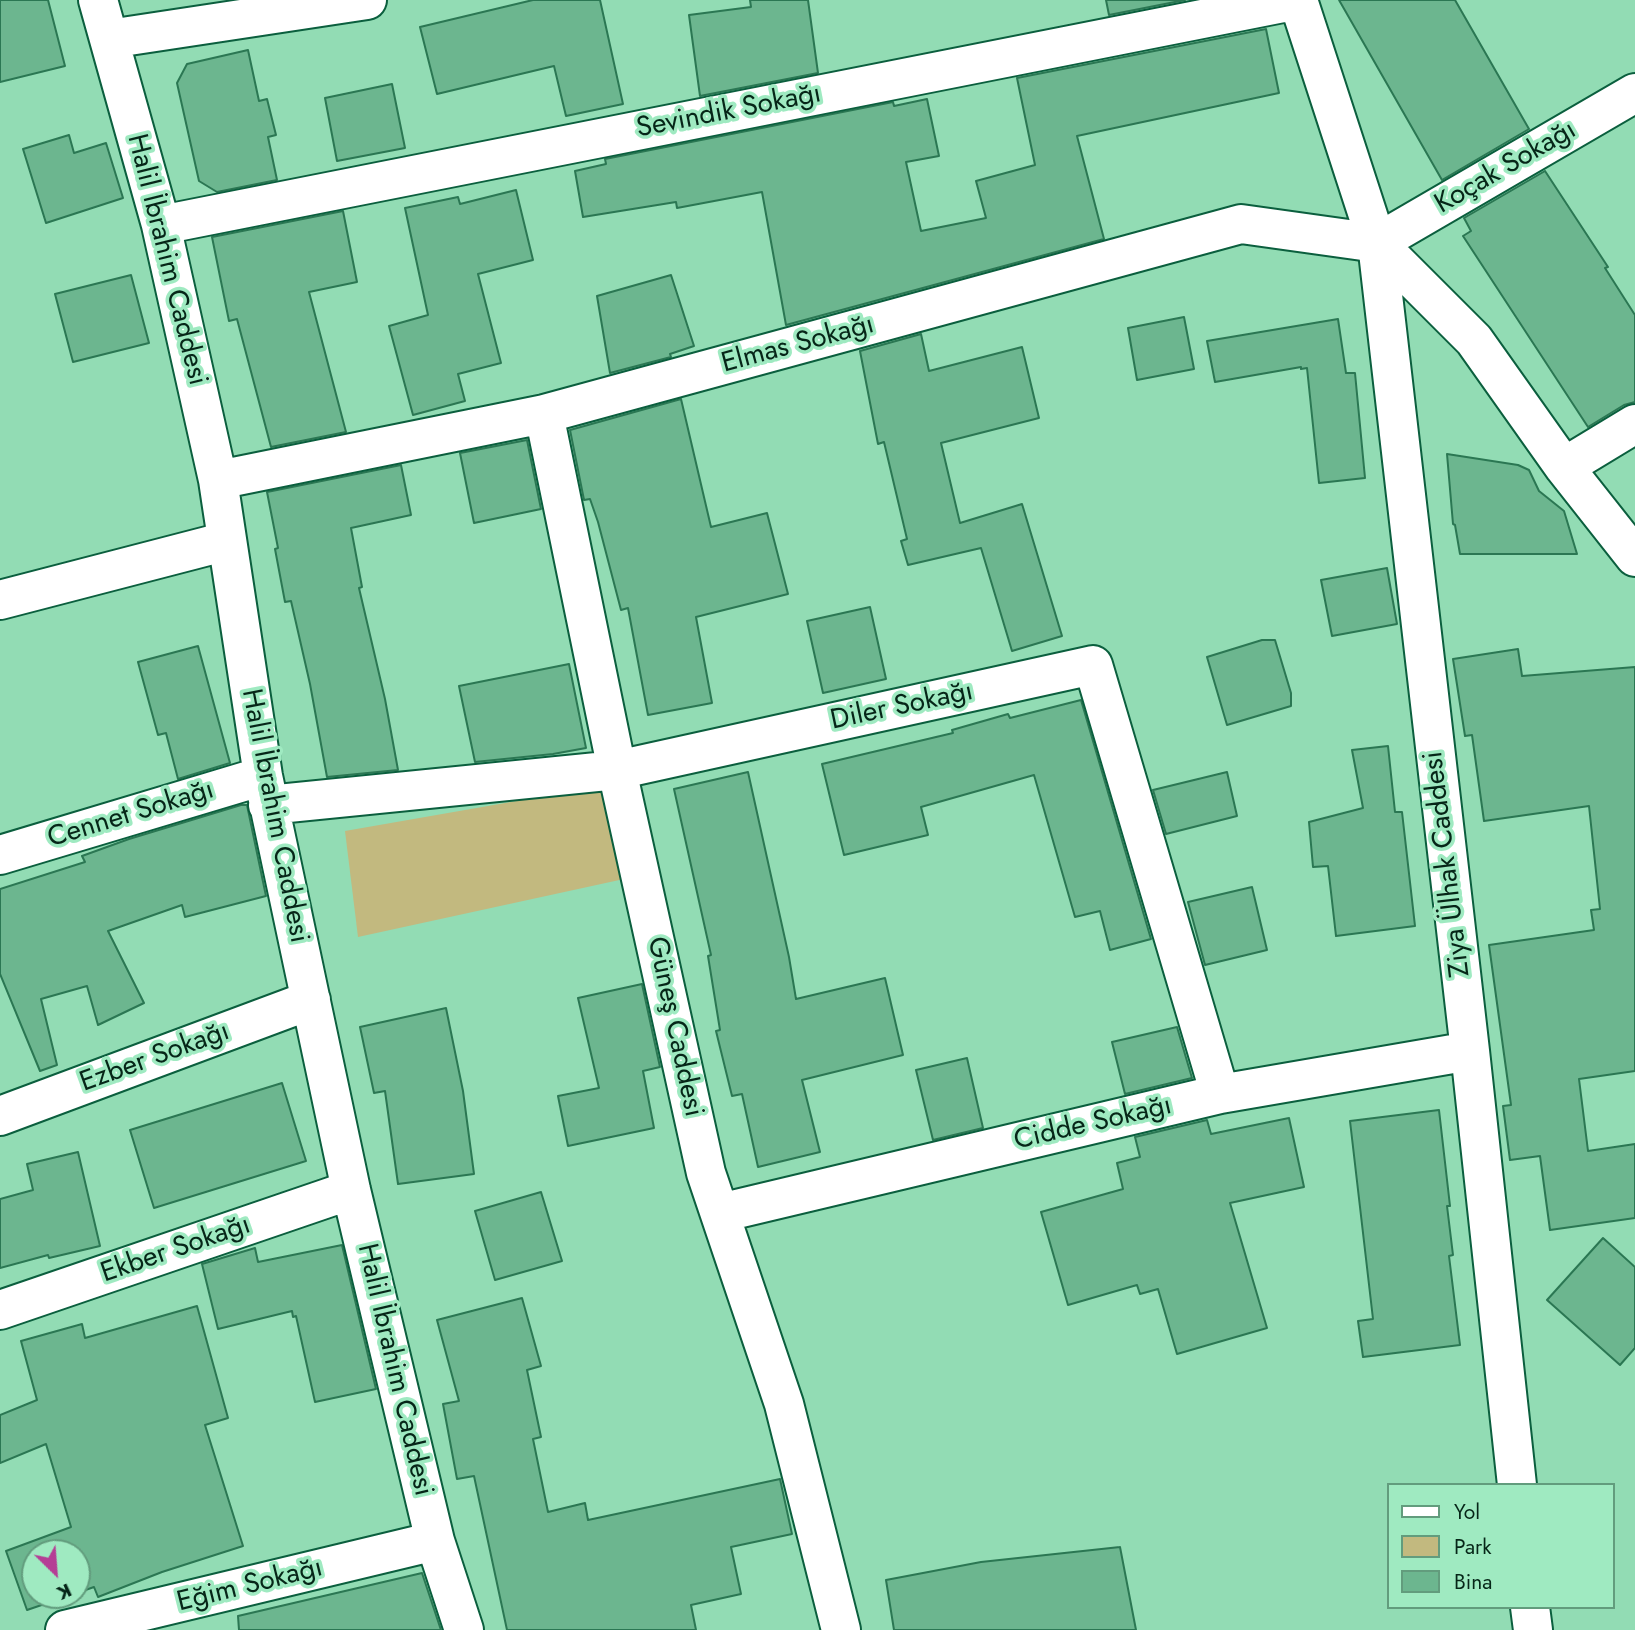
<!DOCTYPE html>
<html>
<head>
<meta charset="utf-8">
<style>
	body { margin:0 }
	#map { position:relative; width:1635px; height:1630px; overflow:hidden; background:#92dcb4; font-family:Jost,sans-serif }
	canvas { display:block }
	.legend { position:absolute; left:1387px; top:1483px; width:228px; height:126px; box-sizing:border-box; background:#9feac1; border:2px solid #629c7d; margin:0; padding:9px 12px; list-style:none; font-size:21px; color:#062618 }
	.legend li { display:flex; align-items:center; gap:14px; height:35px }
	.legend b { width:35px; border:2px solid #629c7d }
	.north { position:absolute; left:21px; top:1539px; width:70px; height:70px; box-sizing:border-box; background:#9feac1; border:2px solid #629c7d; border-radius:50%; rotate:155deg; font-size:19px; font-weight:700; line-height:28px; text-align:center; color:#062618 }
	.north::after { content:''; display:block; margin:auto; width:24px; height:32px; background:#b53e95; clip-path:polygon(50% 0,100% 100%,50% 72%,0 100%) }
</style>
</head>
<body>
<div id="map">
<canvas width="1635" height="1630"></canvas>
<ul class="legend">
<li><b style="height:9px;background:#fff"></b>Yol</li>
<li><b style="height:19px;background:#c2b97f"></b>Park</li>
<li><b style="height:19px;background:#6cb68f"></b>Bina</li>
</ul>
<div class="north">K</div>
</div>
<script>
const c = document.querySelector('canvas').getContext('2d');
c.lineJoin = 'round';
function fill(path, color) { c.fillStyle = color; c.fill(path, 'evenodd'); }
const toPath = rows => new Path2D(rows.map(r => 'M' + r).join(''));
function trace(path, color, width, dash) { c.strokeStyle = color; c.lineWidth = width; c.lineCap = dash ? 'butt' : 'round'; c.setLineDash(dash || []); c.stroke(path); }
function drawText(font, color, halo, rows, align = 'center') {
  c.font = font + ' Jost,sans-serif'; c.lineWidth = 7; c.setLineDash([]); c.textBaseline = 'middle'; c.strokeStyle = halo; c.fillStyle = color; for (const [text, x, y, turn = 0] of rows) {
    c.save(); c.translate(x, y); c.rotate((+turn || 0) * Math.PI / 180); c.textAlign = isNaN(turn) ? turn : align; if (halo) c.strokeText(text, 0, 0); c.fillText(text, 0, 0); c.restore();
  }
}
fill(toPath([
	[608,785,624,879,358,937,345,831]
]), '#c2b97f');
const building = toPath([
	[0,0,48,0,65,66,0,82,0,0],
	[533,0,600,0,623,104,566,116,554,66,437,94,420,27,533,0],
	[750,0,808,0,818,73,700,96,689,15,751,7,750,0],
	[1106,0,1185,0,1109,15,1106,0],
	[1339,0,1455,0,1529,129,1442,180,1339,0],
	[1266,29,1279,93,1077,136,1104,239,786,325,762,192,677,208,676,202,583,217,575,171,606,164,605,159,893,102,894,106,927,99,939,156,906,162,921,231,986,218,976,181,1035,165,1017,78,1266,29],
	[248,50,259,101,267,99,276,135,268,137,277,180,217,192,199,181,177,83,187,64,248,50],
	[392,84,405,148,337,161,325,98,392,84],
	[69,135,74,153,106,143,123,198,46,223,23,149,69,135],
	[1545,171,1608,267,1605,268,1635,315,1635,402,1624,405,1588,427,1463,236,1471,231,1464,218,1545,171],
	[516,190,533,260,478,274,501,363,458,374,465,401,413,415,389,326,428,315,405,208,458,197,460,204,516,190],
	[343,211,357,282,309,292,346,432,271,447,237,319,229,321,212,237,343,211],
	[131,275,149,343,73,362,55,294,131,275],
	[671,275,694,346,670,354,671,357,610,373,597,296,671,275],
	[1184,317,1194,369,1137,380,1128,328,1184,317],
	[1338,319,1346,373,1355,373,1365,478,1319,483,1307,368,1301,369,1301,367,1215,382,1207,341,1338,319],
	[921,334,929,371,1022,347,1039,418,941,443,960,523,1022,504,1062,636,1012,651,981,548,908,565,901,541,907,539,884,442,878,444,860,351,921,334],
	[681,399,711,527,767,513,788,594,696,617,712,703,648,715,628,608,621,610,598,522,590,499,584,500,570,430,681,399],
	[527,440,541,509,474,523,460,453,527,440],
	[1447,454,1518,465,1529,470,1539,491,1564,511,1577,554,1460,554,1455,525,1453,524,1447,454],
	[401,465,411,515,351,528,362,587,359,588,385,699,398,770,327,777,310,684,291,601,285,602,275,549,278,548,267,492,401,465],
	[1387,568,1397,624,1332,636,1321,580,1387,568],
	[870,607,886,679,823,693,807,621,870,607],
	[1262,640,1275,640,1291,693,1291,706,1227,725,1207,657,1262,640],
	[198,646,230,763,178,779,166,733,158,735,138,662,198,646],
	[1518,649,1522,676,1635,667,1635,1071,1579,1079,1588,1151,1635,1144,1635,1218,1550,1230,1540,1156,1510,1160,1503,1106,1511,1105,1489,945,1594,930,1591,910,1600,909,1589,806,1484,821,1472,735,1465,736,1453,659,1518,649],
	[569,664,586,748,553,754,475,762,459,686,569,664],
	[1081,700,1151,939,1110,950,1100,911,1075,917,1034,775,921,807,928,835,844,855,822,764,953,733,952,730,1008,714,1010,718,1081,700],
	[1388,746,1395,812,1402,812,1415,926,1336,936,1328,866,1313,867,1309,822,1363,808,1352,750,1388,746],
	[748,772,789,957,796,999,885,978,903,1055,802,1080,820,1152,758,1167,742,1094,732,1096,716,1031,720,1030,708,956,711,955,674,789,748,772],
	[1227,772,1237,816,1166,834,1153,790,1227,772],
	[241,805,247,805,266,896,185,917,182,905,108,931,144,1003,98,1025,87,986,41,999,57,1065,40,1071,0,974,0,889,85,862,82,856,129,839,241,805],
	[1252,887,1267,950,1205,965,1188,902,1252,887],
	[642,984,660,1067,643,1071,654,1128,568,1146,558,1096,599,1088,578,998,642,984],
	[446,1008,463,1091,474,1174,398,1184,385,1091,374,1093,360,1027,446,1008],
	[1177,1027,1192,1078,1125,1094,1112,1042,1177,1027],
	[967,1058,983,1128,933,1140,916,1070,967,1058],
	[282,1083,306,1161,154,1208,130,1130,282,1083],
	[1439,1110,1450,1206,1447,1206,1453,1255,1449,1256,1460,1345,1363,1357,1358,1321,1373,1319,1350,1121,1439,1110],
	[1289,1118,1304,1187,1230,1203,1267,1328,1177,1354,1158,1289,1140,1294,1137,1285,1068,1305,1041,1212,1123,1189,1117,1163,1140,1157,1135,1137,1207,1120,1211,1134,1289,1118],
	[78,1152,100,1246,49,1258,48,1255,0,1268,0,1199,33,1190,27,1164,78,1152],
	[541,1192,562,1261,495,1280,475,1211,541,1192],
	[1603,1238,1635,1267,1635,1348,1620,1365,1547,1300,1603,1238],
	[342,1245,376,1389,315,1402,296,1316,293,1317,292,1311,218,1329,202,1264,255,1248,258,1262,342,1245],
	[522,1298,541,1366,527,1370,541,1437,533,1439,548,1512,585,1503,588,1520,780,1479,792,1534,731,1547,741,1594,691,1605,696,1630,507,1630,474,1476,457,1479,443,1404,459,1401,437,1320,522,1298],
	[197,1306,228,1418,205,1425,243,1546,162,1572,98,1597,94,1587,77,1593,77,1553,35,1553,35,1595,71,1595,27,1610,6,1551,71,1527,46,1444,0,1463,0,1415,37,1400,21,1341,82,1324,85,1338,197,1306],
	[1120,1547,1136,1630,894,1630,886,1580,981,1562,1120,1547],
	[422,1573,441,1630,239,1630,238,1616,422,1573]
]);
fill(building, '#6cb68f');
trace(building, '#2b7753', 2);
const minor = toPath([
	[98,0,161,225,218,480,263,776,351,1190,435,1541,464,1630],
	[1298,0,1377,243,1474,340,1564,467,1635,557],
	[109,39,367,0],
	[161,225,1298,0],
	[1377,243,1470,1051,1517,1485],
	[1377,243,1635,93],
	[544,414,617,770,706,1173,784,1404,841,1630],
	[1564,467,1635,424],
	[218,480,544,414,1241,224,1377,243],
	[0,600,227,541],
	[268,805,617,770,1093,665,1220,1094],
	[0,855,263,776],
	[0,1116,311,1000],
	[720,1213,1220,1094,1470,1051],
	[0,1310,351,1190],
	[1530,1607,1533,1630],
	[65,1630,435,1541]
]);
trace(minor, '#0b5f3e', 42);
trace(minor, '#fff', 38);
drawText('28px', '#062618', '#9feac1', [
	["Sevindik Sokağı",729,112,-11],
	["Koçak Sokağı",1506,168,-30],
	["Halil İbrahim Caddesi",166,260,76],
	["Elmas Sokağı",798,345,-15],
	["Diler Sokağı",902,707,-12],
	["Cennet Sokağı",131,815,-17],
	["Halil İbrahim Caddesi",274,816,79],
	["Ziya Ülhak Caddesi",1448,864,-97],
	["Güneş Caddesi",674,1027,78],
	["Ezber Sokağı",155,1058,-20],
	["Cidde Sokağı",1093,1124,-13],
	["Ekber Sokağı",176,1250,-19],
	["Halil İbrahim Caddesi",394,1370,77],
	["Eğim Sokağı",250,1586,-14]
]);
</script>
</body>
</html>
